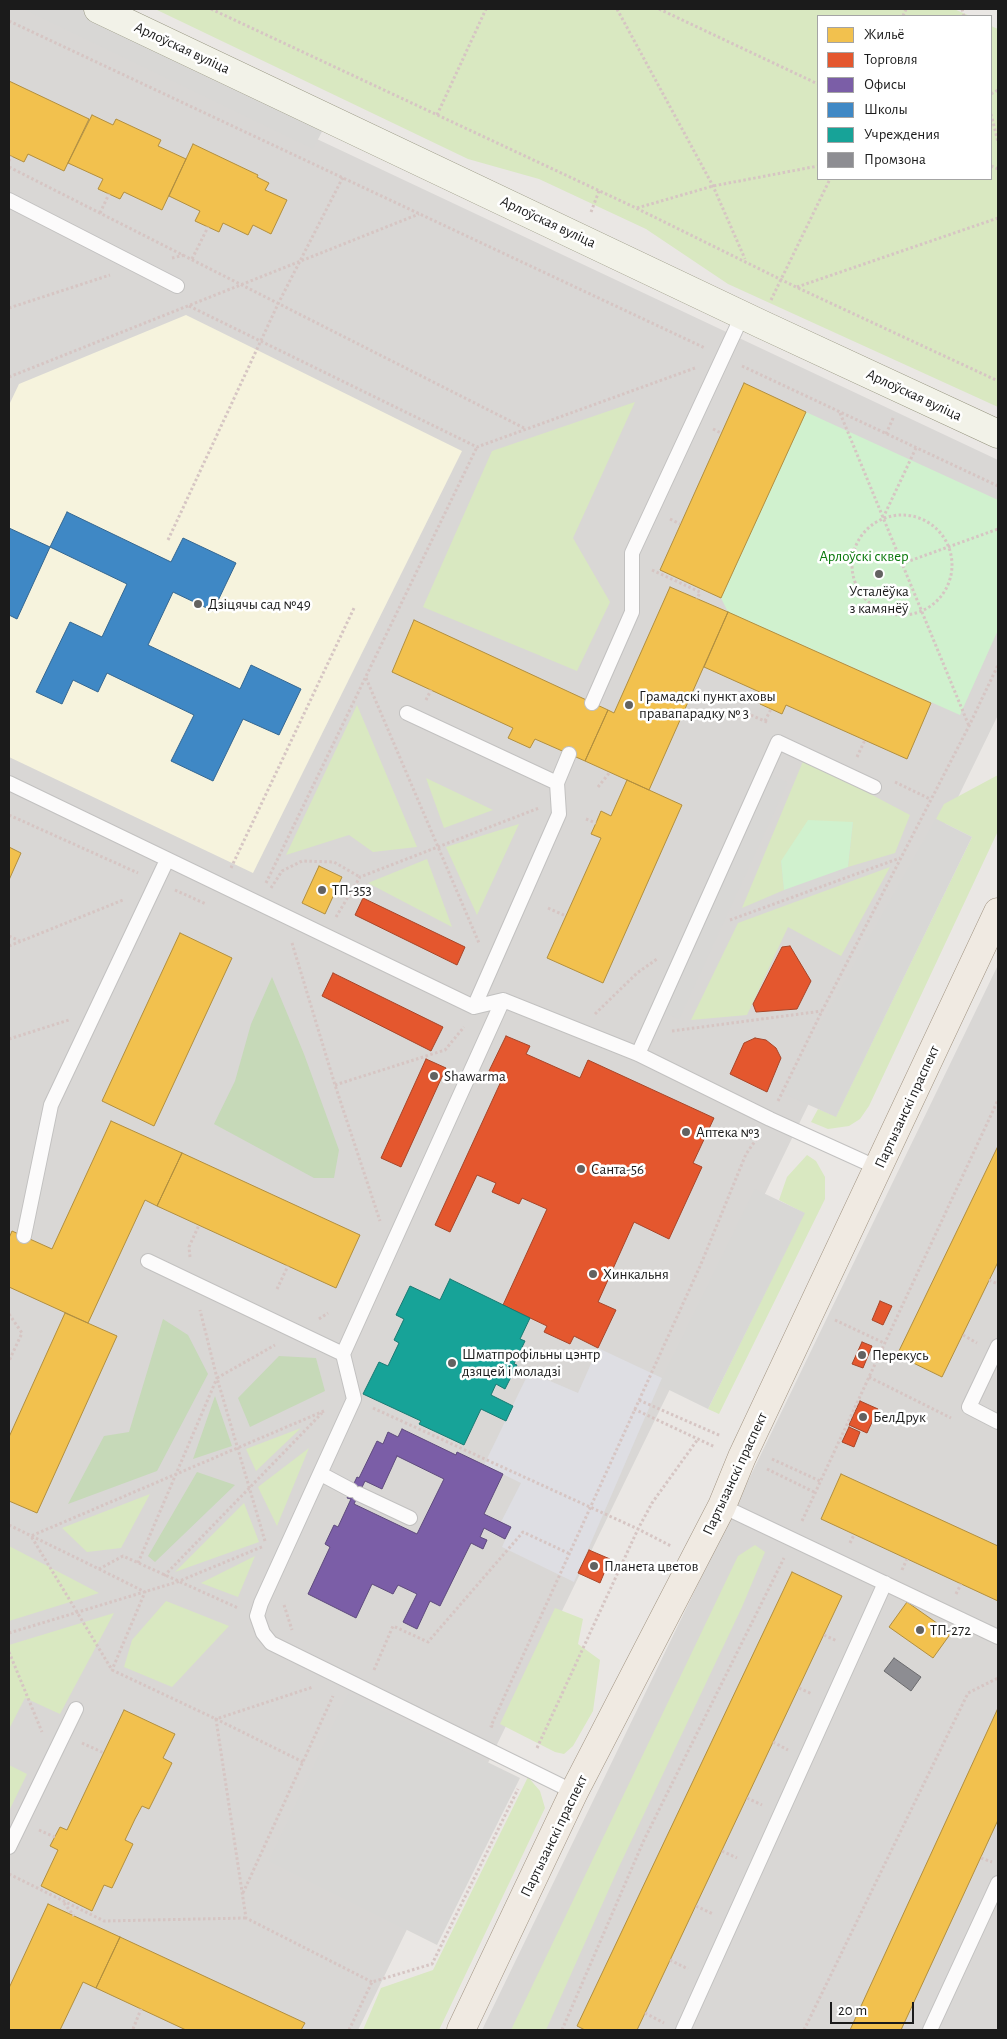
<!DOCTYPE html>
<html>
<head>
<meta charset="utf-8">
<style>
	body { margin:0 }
	#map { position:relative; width:1007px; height:2039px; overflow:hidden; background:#eae7e4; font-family:"Alegreya Sans",sans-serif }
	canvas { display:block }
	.frame { position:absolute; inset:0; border:10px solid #1b1b1b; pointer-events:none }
	.legend { position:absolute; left:817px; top:15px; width:175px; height:165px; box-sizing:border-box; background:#fff; border:1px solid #a4a4a4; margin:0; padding:6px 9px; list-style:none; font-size:15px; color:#1b1b1b }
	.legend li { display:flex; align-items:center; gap:10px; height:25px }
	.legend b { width:25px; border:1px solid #a4a4a4 }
	.scale { position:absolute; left:830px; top:2002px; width:84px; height:22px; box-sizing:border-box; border:2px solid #1b1b1b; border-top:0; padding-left:6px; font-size:15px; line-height:18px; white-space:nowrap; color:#1b1b1b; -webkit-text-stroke:4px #fff; paint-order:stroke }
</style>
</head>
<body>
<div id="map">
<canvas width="1007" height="2039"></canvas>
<div class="frame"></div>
<ul class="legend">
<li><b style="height:14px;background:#f2c14e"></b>Жильё</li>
<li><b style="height:14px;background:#e4572e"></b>Торговля</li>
<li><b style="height:14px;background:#7b5ea7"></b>Офисы</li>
<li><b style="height:14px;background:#3f88c5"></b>Школы</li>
<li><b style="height:14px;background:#17a398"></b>Учреждения</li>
<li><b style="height:14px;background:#8d8d92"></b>Промзона</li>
</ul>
<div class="scale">20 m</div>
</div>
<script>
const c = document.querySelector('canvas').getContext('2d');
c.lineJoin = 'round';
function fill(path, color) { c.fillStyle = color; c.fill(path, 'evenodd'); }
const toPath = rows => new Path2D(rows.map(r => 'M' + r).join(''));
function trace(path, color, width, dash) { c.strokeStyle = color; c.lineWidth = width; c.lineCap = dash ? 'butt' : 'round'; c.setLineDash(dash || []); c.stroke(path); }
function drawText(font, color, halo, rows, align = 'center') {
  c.font = font + ' "Alegreya Sans",sans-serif'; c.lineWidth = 5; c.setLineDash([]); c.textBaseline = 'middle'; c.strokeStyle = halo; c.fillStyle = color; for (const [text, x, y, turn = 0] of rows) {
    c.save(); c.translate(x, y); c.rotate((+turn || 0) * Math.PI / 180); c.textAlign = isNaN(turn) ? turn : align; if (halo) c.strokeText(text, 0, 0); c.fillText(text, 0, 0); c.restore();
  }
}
fill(toPath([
	[9,9,41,9,998,460,998,715,358,2030,9,2030],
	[998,965,998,2030,482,2030]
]), '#d9d7d5');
fill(toPath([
	[186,315,462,451,253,873,9,757,9,405,19,384]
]), '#f6f3dd');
fill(toPath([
	[155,9,954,9,970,16,818,16,818,179,991,179,991,26,998,29,998,407,728,284,646,229,539,179,468,159],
	[635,402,573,538,610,602,577,671,423,607,492,451],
	[357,705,417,847,373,852,349,835,286,855],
	[804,759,910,815,895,853,848,867,853,822,781,861,784,890,742,908],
	[998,775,998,831,869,1106,860,1119,849,1126,828,1129,811,1122,818,1109,836,1116,972,837,936,819,944,804],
	[426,778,493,810,444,828],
	[519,824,477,915,446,847],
	[427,859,452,927,368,883],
	[890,867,841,956,788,927,747,1015,691,1020,738,923],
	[807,1155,816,1161,825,1177,825,1199,719,1414,708,1409,804,1213,779,1200,787,1177],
	[301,1428,256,1471,246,1449],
	[309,1448,277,1526,258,1487],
	[150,1494,121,1548,87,1552,62,1528],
	[244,1503,259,1542,175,1572],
	[755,1545,765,1552,742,1607,618,1869,546,2030,511,2030,738,1556],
	[9,1546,99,1593,9,1621],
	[255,1556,238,1597,201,1583],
	[166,1601,229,1626,172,1687,124,1667,132,1640],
	[555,1608,583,1619,578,1644,600,1660,593,1711,573,1746,564,1754,555,1752,500,1724],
	[114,1613,60,1714,25,1698,9,1729,9,1645],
	[9,1765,27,1774,9,1811],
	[528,1777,540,1791,545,1808,439,2030,363,2030,381,1988,433,1970]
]), '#d9e8c1');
fill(toPath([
	[272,977,304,1054,339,1150,334,1178,314,1178,214,1124,235,1081,251,1024],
	[163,1319,188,1335,208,1374,157,1471,68,1504,104,1436,129,1432],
	[279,1356,316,1358,325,1391,250,1427,238,1398],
	[215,1396,232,1446,193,1459],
	[197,1472,235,1485,155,1562,148,1556]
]), '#c6d9b8');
fill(toPath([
	[806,412,998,500,998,630,960,715,728,612,721,598],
	[808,820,853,822,848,867,784,890,781,861]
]), '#d0f1ce');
fill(toPath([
	[23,9,98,9,329,118,313,149],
	[765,772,788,782,679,1019,657,1011],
	[936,819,972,837,836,1117,782,1093],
	[755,1189,805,1213,708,1409,659,1385],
	[348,1694,520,1778,437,1945,269,1861]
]), '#d8d7d5');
fill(toPath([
	[598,1348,662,1378,574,1582,502,1547,511,1527,501,1522,521,1483,484,1465,529,1372,578,1393]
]), '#dedee3');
const homes = toPath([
	[9,81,89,119,64,171,28,154,24,162,9,155,9,81],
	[92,115,113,125,116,119,161,140,158,146,186,159,162,210,124,192,120,199,98,189,103,179,68,163,92,115],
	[193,144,258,175,257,177,269,183,265,190,287,200,271,234,253,225,248,235,223,223,219,232,195,221,200,211,169,196,193,144],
	[744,383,806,412,721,598,660,570,744,383],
	[670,587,728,612,649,790,585,761,608,710,614,713,670,587],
	[728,612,931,703,907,759,786,705,782,714,760,704,764,694,704,667,728,612],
	[414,620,608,710,585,761,535,739,530,748,508,738,513,728,392,672,414,620],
	[627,780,682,805,603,983,547,958,601,838,591,834,596,823,601,811,611,816,627,780],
	[9,847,21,853,9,880,9,847],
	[319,866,342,877,325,914,302,903,319,866],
	[180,933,232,958,154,1126,102,1101,180,933],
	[111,1121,182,1153,157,1206,145,1200,88,1323,9,1287,9,1238,12,1231,52,1249,111,1121],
	[998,1146,998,1262,942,1377,897,1355,998,1146],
	[182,1153,360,1235,336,1288,157,1206,182,1153],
	[65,1313,117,1336,37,1513,9,1501,9,1437,65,1313],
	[841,1474,998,1546,998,1601,821,1519,841,1474],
	[792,1572,842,1596,637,2030,585,2030,577,2026,792,1572],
	[907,1602,951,1633,933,1658,889,1627,907,1602],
	[998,1708,998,1820,901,2030,850,2030,998,1708],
	[124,1710,175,1734,163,1758,172,1763,149,1809,142,1806,135,1819,125,1840,133,1844,112,1888,104,1885,92,1911,41,1886,58,1850,50,1846,60,1827,67,1830,124,1710],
	[48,1904,120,1937,96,1988,83,1982,60,2030,9,2030,9,1988,48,1904],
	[120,1937,305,2023,301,2030,186,2030,96,1988,120,1937]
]);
fill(homes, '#f2c14e');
trace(homes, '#b28f3f', 1);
const shops = toPath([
	[363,898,465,947,457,965,355,915,363,898],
	[790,946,811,981,797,1009,756,1012,753,1004,782,947,790,946],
	[333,973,443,1027,431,1051,322,996,333,973],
	[506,1036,530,1046,526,1054,580,1078,588,1060,714,1118,693,1163,702,1167,669,1239,634,1222,598,1302,616,1310,598,1348,574,1336,570,1344,544,1332,547,1326,503,1305,547,1209,522,1198,519,1204,492,1192,496,1183,477,1175,450,1232,435,1225,503,1077,489,1071,506,1036],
	[755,1038,766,1040,776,1048,781,1058,767,1092,730,1074,744,1043,755,1038],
	[426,1059,446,1068,401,1167,381,1158,426,1059],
	[880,1301,892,1306,883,1325,872,1320,880,1301],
	[862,1342,872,1346,863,1368,852,1364,862,1342],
	[860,1401,878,1409,867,1433,849,1425,860,1401],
	[849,1427,860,1432,854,1447,842,1442,849,1427],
	[589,1550,610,1559,600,1583,578,1573,589,1550]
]);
fill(shops, '#e4572e');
trace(shops, '#a84528', 1);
const offices = toPath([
	[402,1429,456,1455,457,1452,503,1474,484,1514,511,1527,505,1539,484,1528,480,1537,487,1540,483,1549,471,1543,440,1606,430,1601,417,1629,403,1622,417,1594,398,1585,393,1594,372,1584,356,1618,308,1594,330,1547,325,1544,334,1525,338,1527,351,1499,347,1498,357,1477,359,1478,377,1441,383,1444,388,1432,398,1437,402,1429],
	[397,1456,444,1479,417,1534,354,1504,365,1481,382,1489,397,1456]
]);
fill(offices, '#7b5ea7');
trace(offices, '#5e4a7d', 1);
const schools = toPath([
	[67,512,171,562,183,538,236,563,213,611,173,592,148,645,240,689,251,665,301,689,279,735,243,719,213,781,171,761,194,715,107,673,98,692,73,680,62,704,36,692,70,622,102,637,127,584,50,547,67,512],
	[9,528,50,547,17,619,9,615,9,528]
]);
fill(schools, '#3f88c5');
trace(schools, '#346792', 1);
const public = toPath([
	[450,1279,530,1318,520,1339,525,1341,514,1364,517,1365,505,1389,496,1384,491,1395,513,1406,506,1421,481,1409,464,1445,419,1424,421,1421,363,1394,379,1362,388,1366,399,1343,394,1340,404,1319,396,1315,410,1286,440,1300,450,1279]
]);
fill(public, '#17a398');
trace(public, '#187a72', 1);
const industry = toPath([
	[894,1658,921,1677,911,1691,884,1671,894,1658]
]);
fill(industry, '#8d8d92');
trace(industry, '#6b6b6e', 1);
const lane = toPath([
	[9,200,177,286],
	[592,703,632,612,632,553,743,314],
	[407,713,557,783],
	[9,783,474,1007,503,1000,638,1054,770,1119,878,1168],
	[474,1007,559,814,557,783,569,754],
	[638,1054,778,742,874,787],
	[24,1236,51,1105,167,860],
	[148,1261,343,1354,503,1000],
	[998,1346,969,1407,998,1422],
	[343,1354,354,1399,261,1603,257,1616,263,1633,271,1643,574,1792],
	[321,1474,351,1490],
	[359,1494,410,1518],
	[722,1506,998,1637],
	[9,1847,76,1709],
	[683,2030,885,1583],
	[930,2030,998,1883]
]);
const secondary = toPath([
	[98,9,761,324,998,434]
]);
const primary = toPath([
	[461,2030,574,1792,722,1506,742,1457,998,912]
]);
trace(lane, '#c2c1c0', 16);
trace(secondary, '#93927c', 29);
trace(primary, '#a09381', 29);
trace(toPath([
	[211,9,636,208,796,287,998,381],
	[617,9,713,186,745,259],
	[659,9,818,84],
	[962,9,964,16],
	[903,16,906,9],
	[9,21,705,348],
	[991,94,998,90],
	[991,114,998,142],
	[437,115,486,9],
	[9,161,11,156],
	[991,166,998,169],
	[9,167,524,428],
	[637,208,713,186,818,166],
	[591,212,599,191],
	[100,213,109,194],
	[172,258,185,255],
	[192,259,208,227],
	[797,287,998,218],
	[771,300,830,179],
	[189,306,477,447,695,368],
	[9,308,110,275],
	[742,366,998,486],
	[9,377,419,214],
	[840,413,969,726],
	[713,429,721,433],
	[886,434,894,416],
	'852 565a50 50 0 1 1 100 0a50 50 0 1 1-100 0Z',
	[883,518,916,448],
	[670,519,680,524],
	[168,540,278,304,343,177],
	[901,564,998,529],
	[652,570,700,592,697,599],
	[366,678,479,943],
	[426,700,431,690],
	[751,715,769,723],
	[765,721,771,709],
	[857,757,865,740],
	[895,782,930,799],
	[598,787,610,772],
	[9,815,138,873],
	[586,819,596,823],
	[231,868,355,606],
	[266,883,477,447],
	[271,888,282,871,302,861,334,862,360,877],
	[175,890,206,904],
	[548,908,566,916],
	[336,917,360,877,539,808],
	[730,920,900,858],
	[9,936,20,941],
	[292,943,335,1085,380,1221],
	[9,946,123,900],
	[595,1014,637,973,657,959],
	[672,1031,822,1011],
	[9,1039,69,1020],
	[335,1085,445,1050,464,1027],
	[778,1101,822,1011,969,726,998,665],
	[190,1257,189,1247,199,1225],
	[989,1280,998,1284],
	[277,1289,288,1266],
	[9,1314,22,1333,9,1361],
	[319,1319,328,1313],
	[835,1320,884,1343],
	[963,1335,977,1343],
	[869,1377,951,1418],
	[639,1400,721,1436],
	[373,1408,638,1529,671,1546],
	[634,1409,715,1447],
	[324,1411,31,1536,112,1670,216,1719,246,1918,372,1982],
	[772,1459,820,1481],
	[767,1469,814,1492],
	[802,1521,998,1100],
	[9,1525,99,1569,123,1556,238,1608],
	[265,1541,217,1378,275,1345],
	[850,1543,854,1535],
	[138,1563,217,1378,200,1310],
	[99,1569,145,1592,112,1670],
	[902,1570,907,1559],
	[164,1576,322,1413],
	[956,1594,961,1584],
	[284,1605,292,1630],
	[9,1633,177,1582,264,1546],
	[824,1635,837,1641],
	[9,1652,42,1732],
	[374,1670,393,1626,428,1642,523,1532,570,1554],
	[799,1688,812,1694],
	[493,1727,491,1726,701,1264,746,1154,758,1137],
	[773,1742,788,1750],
	[82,1743,104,1753],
	[537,1748,638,1529,652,1503,698,1439],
	[303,1762,216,1719,313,1687],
	[747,1798,762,1805],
	[39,1830,55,1837],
	[722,1851,737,1858],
	[981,1858,992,1862],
	[9,1874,104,1921,246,1918],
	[243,1893,333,1696],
	[64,1903,74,1916],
	[696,1906,713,1914],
	[670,1960,688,1969],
	[645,2013,664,2023],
	[133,2029,141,2009],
	[349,2030,372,1982,432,1964,518,1789],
	[562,2030,644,1840,784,1558],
	[804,2030,968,1693,998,1678]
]), '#d6c5c3', 3, [2.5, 2.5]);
trace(lane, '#fcfbfb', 14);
trace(secondary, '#f2f2e8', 28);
trace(primary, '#f0eae2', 28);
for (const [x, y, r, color] of [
	[879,574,5,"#636261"],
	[198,604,5,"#636261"],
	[629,705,5,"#636261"],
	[322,890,5,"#636261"],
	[434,1076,5,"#636261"],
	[686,1132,5,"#636261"],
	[581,1169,5,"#636261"],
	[593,1274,5,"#636261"],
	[862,1355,5,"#636261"],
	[452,1363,5,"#636261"],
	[863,1417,5,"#636261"],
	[594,1566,5,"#636261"],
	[920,1630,5,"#636261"]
]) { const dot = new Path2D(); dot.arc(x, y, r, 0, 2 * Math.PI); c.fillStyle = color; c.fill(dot); trace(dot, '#fff', 2); }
drawText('15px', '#1b1b1b', '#fff', [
	["Арлоўская вуліца",182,48,25],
	["Арлоўская вуліца",548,222,25],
	["Арлоўская вуліца",914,395,25],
	["Партызанскі праспект",907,1107,-65],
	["Партызанскі праспект",735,1474,-65],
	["Партызанскі праспект",554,1836,-64]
]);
drawText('15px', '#0a790c', '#fff', [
	["Арлоўскі сквер",864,556]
]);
drawText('15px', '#1b1b1b', '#fff', [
	["Усталёўка",879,591,"center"],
	["з камянёў",879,608,"center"],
	["Дзіцячы сад №49",208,604],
	["Грамадскі пункт аховы",639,696],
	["правапарадку № 3",639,713],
	["ТП-353",332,890],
	["Shawarma",444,1076],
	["Аптека №3",696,1132],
	["Санта-56",591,1169],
	["Хинкальня",603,1274],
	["Шматпрофільны цэнтр",462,1354],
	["дзяцей і моладзі",462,1371],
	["Перекусь",872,1355],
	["БелДрук",873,1417],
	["Планета цветов",604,1566],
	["ТП-272",930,1630]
], 'left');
</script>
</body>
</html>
